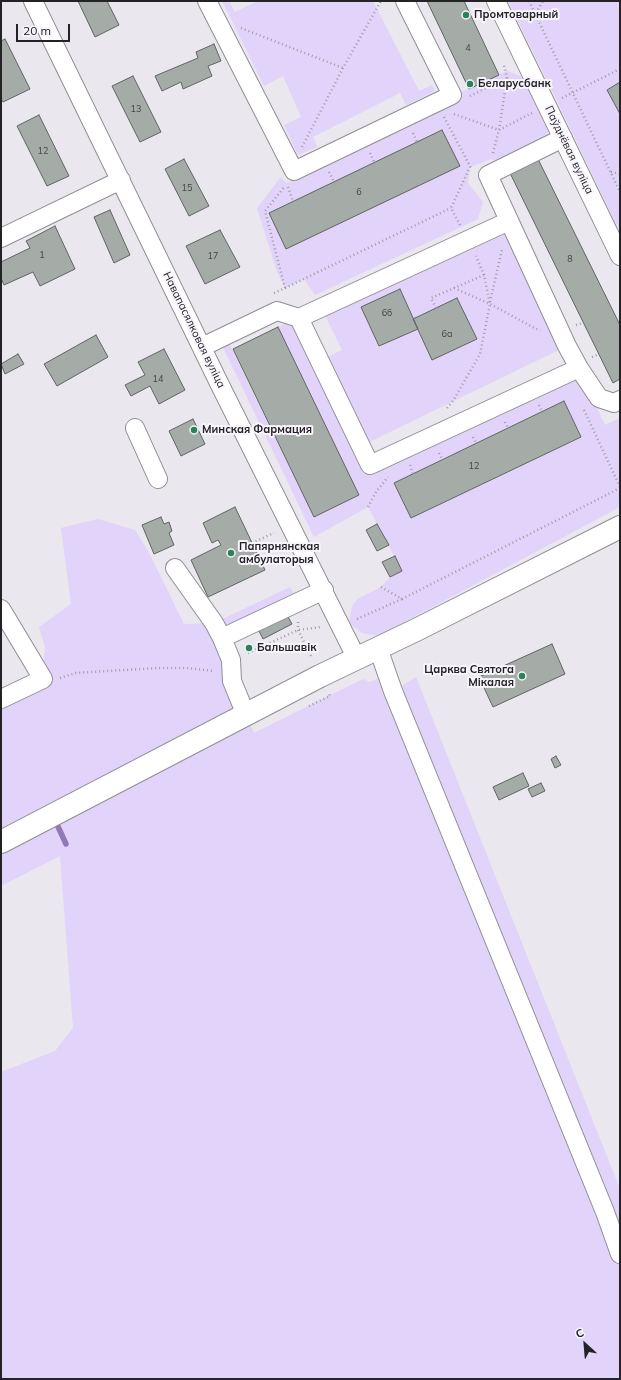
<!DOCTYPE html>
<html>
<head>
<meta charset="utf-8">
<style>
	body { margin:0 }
	#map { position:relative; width:621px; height:1380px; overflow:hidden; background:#eae7ee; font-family:Mulish,sans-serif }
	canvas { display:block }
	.frame { position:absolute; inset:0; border:2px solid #232225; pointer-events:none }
	.north { position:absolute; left:565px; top:1324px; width:40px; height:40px; -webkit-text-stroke:3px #f7f4fc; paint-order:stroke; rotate:334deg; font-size:11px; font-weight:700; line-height:16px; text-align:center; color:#232225 }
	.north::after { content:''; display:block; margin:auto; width:14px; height:18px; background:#232225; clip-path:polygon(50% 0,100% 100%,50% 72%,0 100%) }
	.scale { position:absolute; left:16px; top:24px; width:54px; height:18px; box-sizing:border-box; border:2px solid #232225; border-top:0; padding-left:5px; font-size:12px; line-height:14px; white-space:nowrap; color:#232225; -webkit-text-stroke:3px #f7f4fc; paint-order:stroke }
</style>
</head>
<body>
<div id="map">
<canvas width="621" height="1380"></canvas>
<div class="frame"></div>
<div class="north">С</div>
<div class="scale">20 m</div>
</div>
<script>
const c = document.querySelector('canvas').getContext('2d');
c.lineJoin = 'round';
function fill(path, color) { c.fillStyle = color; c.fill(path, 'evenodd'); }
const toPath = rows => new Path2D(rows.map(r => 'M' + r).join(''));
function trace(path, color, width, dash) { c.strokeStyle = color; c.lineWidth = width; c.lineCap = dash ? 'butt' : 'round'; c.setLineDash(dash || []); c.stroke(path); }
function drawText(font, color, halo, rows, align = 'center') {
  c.font = font + ' Mulish,sans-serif'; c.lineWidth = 4; c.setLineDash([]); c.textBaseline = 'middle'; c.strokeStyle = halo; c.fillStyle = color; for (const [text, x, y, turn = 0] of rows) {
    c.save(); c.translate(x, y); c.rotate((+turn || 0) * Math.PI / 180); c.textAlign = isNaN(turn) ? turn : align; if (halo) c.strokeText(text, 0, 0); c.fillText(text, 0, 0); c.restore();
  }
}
fill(toPath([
	[222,1,229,1,235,12,258,1,373,1,419,91,432,85,435,91,406,105,400,93,313,137,317,147,298,155,284,125,301,117,283,76,264,86],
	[508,1,620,1,620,232,557,101],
	[507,71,525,78,549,130,546,137,500,161,491,159,470,167,468,183,483,202,478,219,315,295,304,279,285,288,277,272,257,208,280,178,287,183,440,109,452,95,469,89],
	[510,232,567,346,361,446,370,465,579,368,605,425,620,418,620,507,378,636,362,633,349,623,352,606,359,598,381,587,390,577,402,571,368,507,314,537,219,339,225,335,314,517,359,495,278,327,299,318,319,361,342,350,325,315],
	[564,401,581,437,411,518,394,483],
	[98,519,135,530,149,553,184,624,214,623,290,587,298,602,222,638,246,715,254,733,363,679,370,682,388,674,394,691,416,677,620,1189,620,1379,1,1379,1,1072,55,1051,73,1028,60,856,1,886,1,699,43,679,45,647,39,627,71,604,61,528]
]), '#e1d3fa');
trace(toPath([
	[55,820,66,844]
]), '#917ab3', 5.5);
const building = toPath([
	[78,1,107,1,119,25,95,37,78,1],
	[427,1,464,1,499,75,469,89,427,1],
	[5,39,30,89,3,102,1,99,1,41,5,39],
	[214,44,221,61,208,66,212,76,183,89,181,82,162,91,155,76,198,58,196,52,214,44],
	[133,76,161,132,140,142,112,86,133,76],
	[620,82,620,114,607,90,620,82],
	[39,115,69,176,47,186,17,126,39,115],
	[442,130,460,166,286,249,269,213,442,130],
	[537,157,620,325,620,379,613,383,509,171,537,157],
	[184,159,209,206,189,216,165,169,184,159],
	[110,210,130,255,114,263,94,217,110,210],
	[55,226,75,269,40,286,33,272,4,285,1,278,1,262,30,248,26,241,55,226],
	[220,230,240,267,205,284,186,246,220,230],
	[400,289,418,329,379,346,361,307,400,289],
	[457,298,477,339,432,360,413,319,457,298],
	[278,327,359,495,314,517,233,349,278,327],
	[96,335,108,357,57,386,44,364,96,335],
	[164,349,185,390,159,404,150,386,131,396,125,385,145,375,138,362,164,349],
	[18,354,24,364,5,374,1,364,18,354],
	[564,401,581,437,411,518,394,483,564,401],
	[193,419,205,444,181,456,169,431,193,419],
	[235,507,265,570,208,597,191,560,221,545,218,540,212,543,203,523,235,507],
	[161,517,164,524,169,522,172,531,169,533,174,545,154,554,142,525,161,517],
	[377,524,389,545,377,551,366,530,377,524],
	[395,556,402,571,390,577,382,562,395,556],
	[286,613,292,624,263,639,257,627,286,613],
	[552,644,565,674,493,707,479,677,552,644],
	[556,756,561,765,555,768,551,759,556,756],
	[523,773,529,786,499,800,493,787,523,773],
	[541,783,545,791,532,797,528,789,541,783]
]);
fill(building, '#a5aca7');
trace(building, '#5e6561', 1);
const minor = toPath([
	[33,1,220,385,357,659],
	[207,1,294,171,452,95,405,1],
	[496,1,620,256],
	[563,138,488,175,567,346,579,368,599,398,614,403,620,400],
	[1,238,121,180],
	[299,318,509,221],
	[202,347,277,311,299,318,370,465,579,368],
	[135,428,158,479],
	[175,568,214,623,222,638,231,660,232,681,246,715],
	[1,609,43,679,1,699],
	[222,638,324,590],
	[378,648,393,691,605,1212,620,1254]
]);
const major = toPath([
	[1,842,320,676,416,630,620,527]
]);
trace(minor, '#908e94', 20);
trace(major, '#908e94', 24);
trace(toPath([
	[529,1,620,192],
	[536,13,543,1],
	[241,28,343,68],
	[470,96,507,78],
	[562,98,620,69],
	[454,114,499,130,532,113],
	[444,117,471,168],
	[413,133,417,142],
	[302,147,343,68,381,1],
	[370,153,374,162],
	[493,153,499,130,507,78,504,65],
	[329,172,334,182],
	[611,172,620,174],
	[288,187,293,201],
	[460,225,451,208,470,167],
	[285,288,451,208],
	[454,288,490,304,540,331],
	[274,293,285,288,265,211,285,186],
	[490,302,502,250],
	[436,308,431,298,484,275],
	[576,325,583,323],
	[592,357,599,354],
	[539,405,542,412],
	[447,408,453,401,480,354,490,304,484,275,476,256],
	[584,410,620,487],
	[505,422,508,428],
	[473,437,476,443],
	[439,453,442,459],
	[410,465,413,474],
	[368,507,376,492,388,477],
	[252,543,274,533],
	[381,587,402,599,620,488],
	[357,619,402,599],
	[298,622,298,630,312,658],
	[248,653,298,630,321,627],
	[60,678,76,673,158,668,187,668,214,671],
	[309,706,330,696,329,693]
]), '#a09ea3', 2.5, [1, 3]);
trace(minor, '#fff', 18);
trace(major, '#fff', 22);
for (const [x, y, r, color] of [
	[466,15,4,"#2a845a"],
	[470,84,4,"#2a845a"],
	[194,430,4,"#2a845a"],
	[231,553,4,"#2a845a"],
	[249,648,4,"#2a845a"],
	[522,676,4,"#2a845a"]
]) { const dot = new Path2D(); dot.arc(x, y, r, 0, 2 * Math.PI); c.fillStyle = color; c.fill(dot); trace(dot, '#f7f4fc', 1.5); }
drawText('9px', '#444446', null, [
	["4",468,48],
	["13",136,109],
	["12",43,151],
	["15",187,188],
	["6",359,192],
	["1",42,255],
	["17",213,256],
	["8",570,259],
	["6б",387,313],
	["6а",447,334],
	["14",158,379],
	["12",474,466]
]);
drawText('bold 11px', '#232225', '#f7f4fc', [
	["Промтоварный",474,15],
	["Беларусбанк",478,84],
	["Минская Фармация",202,430],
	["Папярнянская",239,547],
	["амбулаторыя",239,560],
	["Бальшавік",257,648],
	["Царква Святога",514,670,"right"],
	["Мікалая",514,683,"right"]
], 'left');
drawText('11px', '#232225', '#f7f4fc', [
	["Паўднёвая вуліца",569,150,64],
	["Навапасялковая вуліца",194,330,64]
]);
</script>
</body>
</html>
